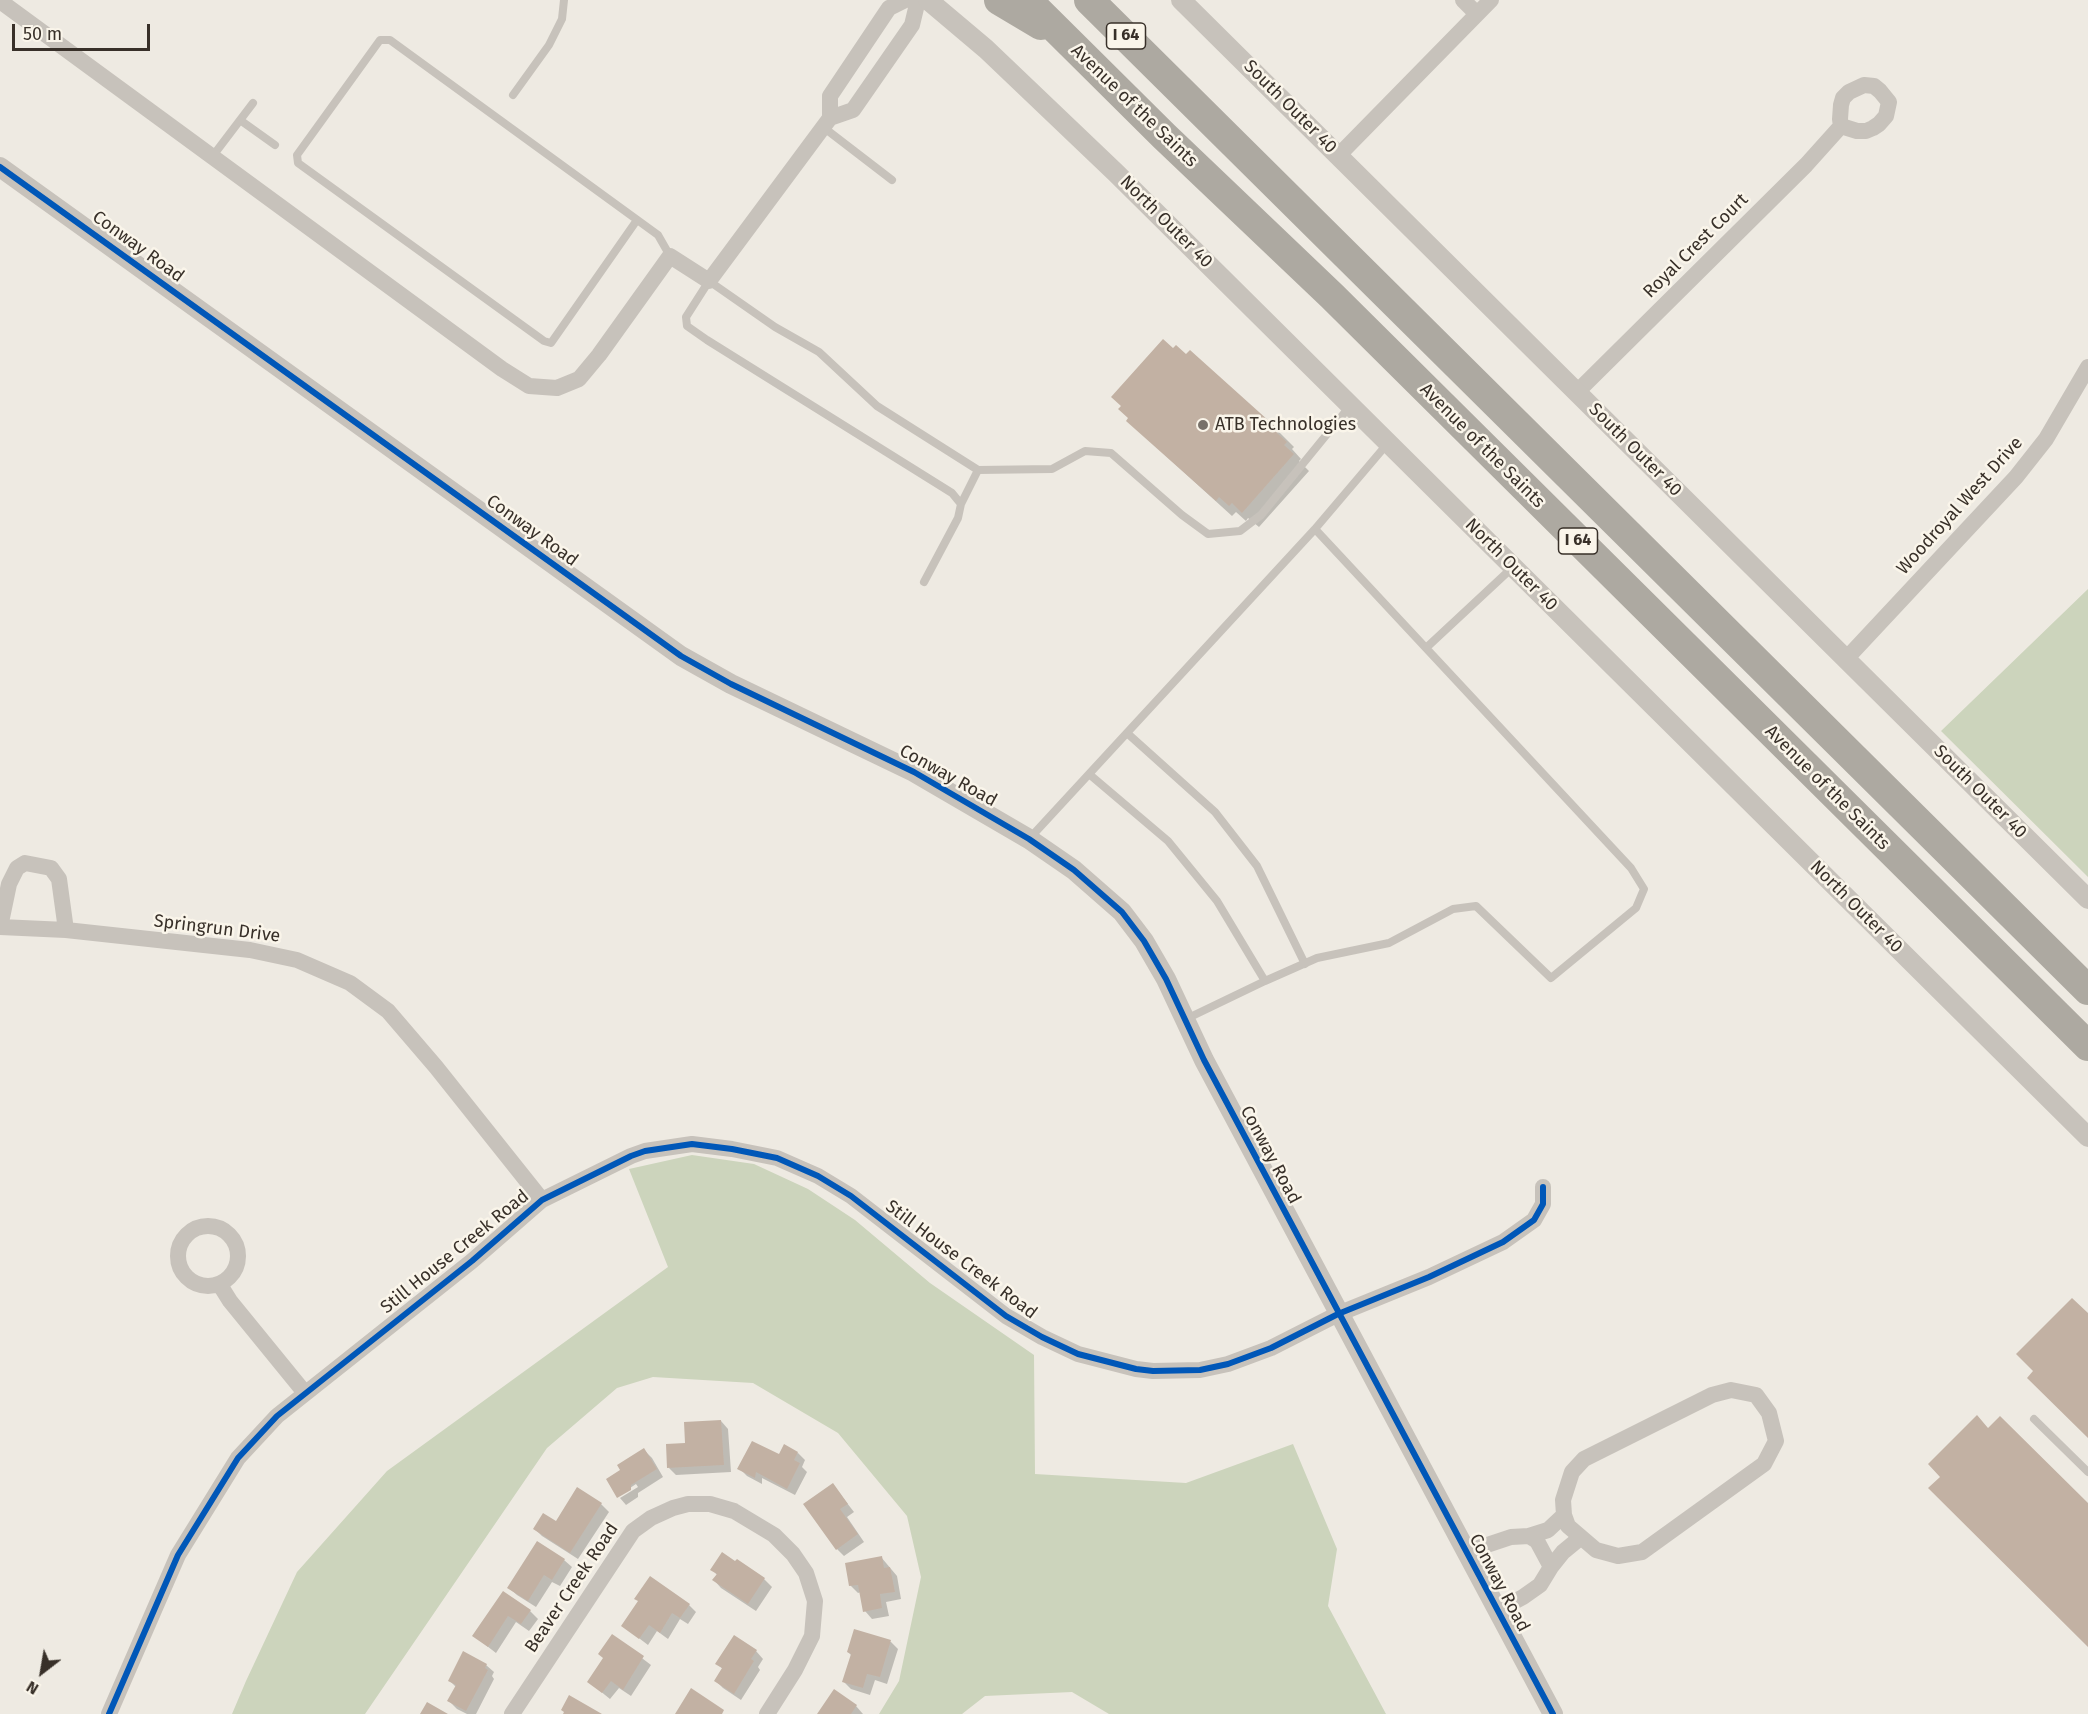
<!DOCTYPE html>
<html>
<head>
<meta charset="utf-8">
<style>
	body { margin:0 }
	#map { position:relative; width:2088px; height:1714px; overflow:hidden; background:#eeeae2; font-family:"Fira Sans",sans-serif }
	canvas { display:block }
	.north { position:absolute; left:12px; top:1642px; width:60px; height:60px; -webkit-text-stroke:4px #faf5ea; paint-order:stroke; rotate:211deg; font-size:16px; font-weight:700; line-height:24px; text-align:center; color:#383029 }
	.north::after { content:''; display:block; margin:auto; width:21px; height:27px; background:#383029; clip-path:polygon(50% 0,100% 100%,50% 72%,0 100%) }
	.scale { position:absolute; left:12px; top:24px; width:138px; height:27px; box-sizing:border-box; border:3px solid #383029; border-top:0; padding-left:8px; font-size:18px; line-height:21px; white-space:nowrap; color:#383029; -webkit-text-stroke:4px #faf5ea; paint-order:stroke }
</style>
</head>
<body>
<div id="map">
<canvas width="2088" height="1714"></canvas>
<div class="north">N</div>
<div class="scale">50 m</div>
</div>
<script>
const c = document.querySelector('canvas').getContext('2d');
c.lineJoin = 'round';
function fill(path, color) { c.fillStyle = color; c.fill(path, 'evenodd'); }
const toPath = rows => new Path2D(rows.map(r => 'M' + r).join(''));
function trace(path, color, width, dash) { c.strokeStyle = color; c.lineWidth = width; c.lineCap = dash ? 'butt' : 'round'; c.setLineDash(dash || []); c.stroke(path); }
function drawText(font, color, halo, rows, align = 'center') {
  c.font = font + ' "Fira Sans",sans-serif'; c.lineWidth = 5; c.setLineDash([]); c.textBaseline = 'middle'; c.strokeStyle = halo; c.fillStyle = color; for (const [text, x, y, turn = 0] of rows) {
    c.save(); c.translate(x, y); c.rotate((+turn || 0) * Math.PI / 180); c.textAlign = isNaN(turn) ? turn : align; if (halo) c.strokeText(text, 0, 0); c.fillText(text, 0, 0); c.restore();
  }
}
fill(toPath([
	[2088,589,2088,877,1941,731],
	[692,1155,754,1164,808,1189,855,1220,930,1283,1034,1355,1035,1474,1186,1483,1293,1444,1337,1549,1328,1606,1386,1714,1109,1714,1072,1692,985,1696,962,1714,879,1714,899,1681,921,1577,907,1516,838,1433,753,1383,653,1377,617,1388,547,1448,365,1714,232,1714,246,1681,297,1572,387,1471,668,1267,629,1169]
]), '#ccd4bc');
fill(toPath([
	[1278,431,1294,447,1292,449,1301,459,1299,461,1309,471,1259,527,1248,518,1246,521,1236,512,1232,516,1144,436],
	[721,1421,728,1429,731,1472,676,1475,669,1468,687,1444],
	[644,1450,652,1458,663,1477,638,1493,638,1497,626,1505,620,1498,638,1487,636,1484,618,1496,622,1471],
	[798,1453,805,1460,802,1467,807,1472,795,1495,762,1478,762,1484,747,1476,739,1468],
	[833,1485,854,1512,847,1517,864,1542,844,1556,837,1549],
	[578,1489,601,1504,609,1512,578,1559,542,1536,535,1529,557,1523],
	[881,1557,897,1576,901,1599,886,1602,889,1616,872,1619,865,1611,861,1592,858,1593,850,1585],
	[564,1560,572,1567,560,1586,552,1582,536,1607,517,1595,509,1588],
	[737,1561,764,1579,772,1587,756,1611,721,1588,714,1580,717,1575,712,1569,736,1563],
	[503,1593,530,1611,538,1619,529,1631,516,1622,496,1653,474,1636],
	[639,1602,689,1605,696,1612,688,1624,680,1619,668,1639,657,1631,648,1645,623,1626],
	[855,1631,891,1642,898,1649,887,1684,875,1680,870,1695,851,1689,844,1682,852,1656,848,1652],
	[613,1636,651,1665,631,1696,619,1688,610,1699,589,1682,605,1659],
	[756,1651,763,1659,758,1667,760,1670,741,1700,723,1688,716,1681,723,1669,717,1664],
	[486,1665,494,1672,492,1676,494,1679,476,1714,467,1714,457,1709,449,1701,456,1687,450,1681],
	[834,1691,856,1706,863,1714,818,1714]
]), '#0003');
fill(toPath([
	[1163,339,1173,348,1176,345,1186,354,1190,350,1279,430,1277,433,1287,442,1284,445,1294,454,1242,513,1232,503,1229,506,1219,497,1216,501,1126,421,1128,418,1118,409,1121,406,1111,397],
	[2072,1298,2088,1313,2088,1438,2027,1378,2033,1371,2016,1354],
	[1977,1415,1988,1428,2000,1416,2088,1503,2088,1647,1928,1488,1940,1477,1928,1464],
	[721,1420,724,1465,667,1468,666,1444,685,1443,684,1422],
	[752,1441,779,1454,784,1444,798,1452,794,1460,800,1463,787,1489,756,1472,755,1478,737,1469],
	[644,1448,657,1469,631,1485,631,1490,617,1498,606,1479,620,1470,617,1465],
	[833,1483,848,1504,840,1509,858,1534,836,1550,803,1504],
	[577,1487,602,1503,570,1553,533,1529,543,1513,556,1521],
	[537,1541,565,1559,552,1580,544,1575,528,1601,507,1588],
	[722,1552,735,1561,737,1559,765,1578,748,1604,712,1580,717,1574,710,1570],
	[882,1556,884,1568,890,1567,895,1592,880,1594,882,1608,863,1612,858,1585,849,1586,845,1563],
	[650,1576,690,1604,680,1618,672,1613,660,1633,649,1625,639,1639,621,1626,638,1601,634,1599],
	[503,1591,531,1610,521,1624,508,1616,488,1647,472,1636],
	[854,1629,891,1640,880,1677,867,1674,863,1688,842,1682,851,1654,847,1652],
	[612,1634,644,1656,623,1690,611,1681,602,1693,587,1682,603,1658,598,1654],
	[734,1635,757,1650,751,1659,754,1661,734,1694,714,1681,722,1668,715,1664],
	[463,1651,487,1664,485,1668,488,1670,466,1711,447,1701,456,1685,448,1681],
	[691,1688,724,1710,722,1714,675,1714],
	[834,1689,857,1705,851,1714,817,1714],
	[569,1695,602,1714,563,1714,564,1712,561,1710],
	[427,1702,448,1714,420,1714]
]), '#c2b1a3');
trace(toPath([
	[513,95,549,45,562,19,564,0],
	[240,120,275,145],
	[823,127,892,180],
	[212,157,253,103],
	[637,220,551,343,544,341,298,163,297,155,380,40,390,40,658,235,670,256],
	[978,470,1052,469,1085,451,1111,453,1182,515,1208,534,1240,531,1261,515,1350,406],
	[1315,529,1388,443],
	[924,582,958,518,961,504,952,493,707,340,687,326,686,317,709,281,775,327,819,352,877,406,978,470,961,504],
	[1426,648,1513,567],
	[1127,733,1215,812,1257,866,1305,964],
	[1089,774,1315,529,1631,868,1644,889,1636,908,1551,978,1476,906,1453,909,1389,943,1317,958,1265,981],
	[1029,839,1089,774,1168,841,1217,901,1265,981,1186,1019],
	[2034,1419,2088,1472]
]), '#c7c2bb', 8);
trace(toPath([
	[905,0,889,8,830,96,830,118,853,110,912,25,918,0],
	[1463,0,1477,14],
	[0,1,502,369,529,386,557,388,579,379,599,355,670,256,709,281,830,118],
	[1338,156,1491,0],
	[1577,392,1806,165,1841,126,1840,119,1841,105,1843,98,1849,92,1864,85,1874,86,1880,91,1889,102,1886,116,1879,124,1873,128,1866,131,1857,131,1841,126],
	[1846,659,2016,477,2046,439,2088,367],
	[66,930,59,879,51,868,25,863,17,868,9,884,0,927,66,930,250,950,297,960,350,983,388,1011,436,1067,542,1200],
	'178 1256a30 30 0 1 1 60 0a30 30 0 1 1-60 0Z',
	[220,1285,230,1301,305,1393],
	[1529,1536,1537,1541,1551,1567],
	[1466,1552,1511,1537,1529,1536,1548,1530,1564,1515,1563,1500,1572,1472,1584,1459,1712,1395,1731,1390,1756,1395,1769,1413,1776,1441,1764,1464,1642,1552,1618,1556,1596,1550,1568,1526,1564,1515],
	[1497,1611,1523,1597,1540,1585,1551,1567,1563,1552,1580,1538],
	[109,1714,178,1555,238,1458,277,1416,472,1261,542,1200,631,1156,645,1151,692,1144,732,1149,777,1158,818,1176,851,1196,1006,1316,1042,1337,1078,1354,1136,1369,1153,1371,1200,1370,1228,1364,1271,1348,1338,1314,1429,1277,1503,1242,1534,1220,1543,1204,1543,1187],
	[512,1714,633,1531,651,1518,673,1508,688,1504,710,1504,734,1511,774,1535,793,1554,806,1573,815,1601,812,1636,795,1670,767,1714]
]), '#c7c2bb', 16);
trace(toPath([
	[928,0,986,49,1116,173,2088,1137],
	[1181,0,2088,899],
	[0,167,681,656,731,684,914,772,1029,839,1074,870,1122,912,1144,941,1166,979,1204,1060,1553,1714]
]), '#c7c2bb', 20);
trace(toPath([
	[999,0,1041,25],
	[1027,0,1164,136,1332,296,2088,1046],
	[1089,0,2088,990]
]), '#ada9a1', 30);
trace(toPath([
	[0,167,681,656,731,684,914,772,1029,839,1074,870,1122,912,1144,941,1166,979,1204,1060,1553,1714],
	[109,1714,178,1555,238,1458,277,1416,472,1261,542,1200,631,1156,645,1151,692,1144,732,1149,777,1158,818,1176,851,1196,1006,1316,1042,1337,1078,1354,1136,1369,1153,1371,1200,1370,1228,1364,1271,1348,1338,1314,1429,1277,1503,1242,1534,1220,1543,1204,1543,1187]
]), '#0057b8', 6);
for (const [x, y, r, color] of [
	[1203,425,6,"#78716a"]
]) { const dot = new Path2D(); dot.arc(x, y, r, 0, 2 * Math.PI); c.fillStyle = color; c.fill(dot); trace(dot, '#faf5ea', 2); }
for (const [x, y, w] of [
	[1126,36,39],
	[1578,541,39]
]) { const box = new Path2D(); box.roundRect(x - w / 2, y - 13, w, 26, 4.5); c.fillStyle = '#faf5ea'; c.fill(box); trace(box, '#383029', 1.5); }
drawText('bold 16px', '#383029', null, [
	["I 64",1126,36],
	["I 64",1578,541]
]);
drawText('18px', '#383029', '#faf5ea', [
	["Avenue of the Saints",1134,106,44],
	["South Outer 40",1290,107,45],
	["North Outer 40",1166,222,45],
	["Royal Crest Court",1696,246,-45],
	["Conway Road",138,247,36],
	["Avenue of the Saints",1482,446,45],
	["South Outer 40",1635,450,45],
	["Woodroyal West Drive",1960,506,-48],
	["Conway Road",532,531,36],
	["North Outer 40",1511,565,45],
	["Conway Road",948,776,29],
	["Avenue of the Saints",1827,788,45],
	["South Outer 40",1980,792,45],
	["North Outer 40",1856,907,45],
	["Springrun Drive",217,929,7],
	["Conway Road",1270,1155,62],
	["Still House Creek Road",455,1252,-39],
	["Still House Creek Road",961,1260,37],
	["Conway Road",1499,1583,62],
	["Beaver Creek Road",572,1588,-56]
]);
drawText('18px', '#383029', '#faf5ea', [
	["ATB Technologies",1215,425]
], 'left');
</script>
</body>
</html>
